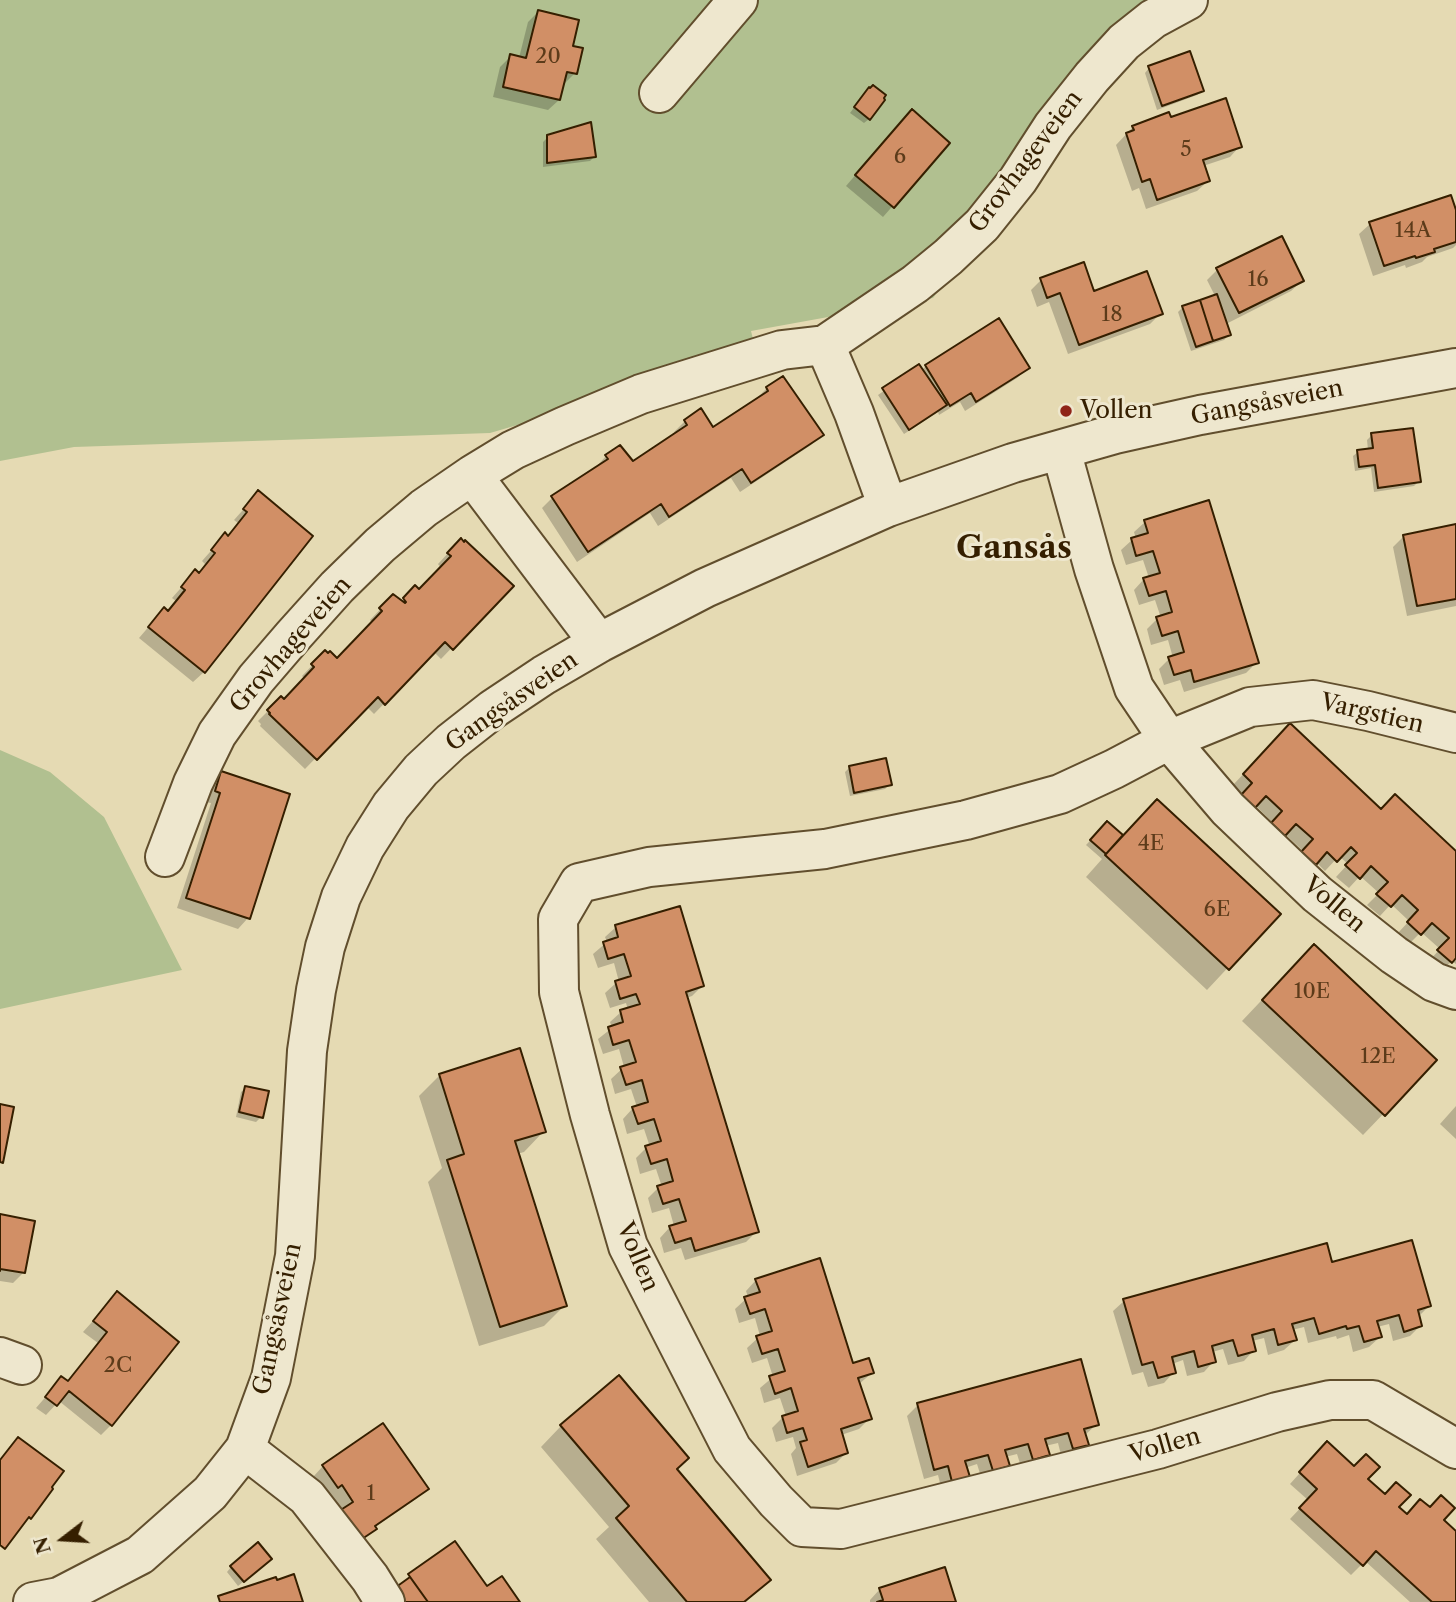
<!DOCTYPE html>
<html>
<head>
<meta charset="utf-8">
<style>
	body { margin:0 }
	#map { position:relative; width:1456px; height:1602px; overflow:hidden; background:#e5dab3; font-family:"Libre Caslon Text",serif }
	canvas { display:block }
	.north { position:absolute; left:28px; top:1504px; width:70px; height:70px; -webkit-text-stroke:5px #eee7ce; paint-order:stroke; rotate:253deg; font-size:19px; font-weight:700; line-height:28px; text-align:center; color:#351f00 }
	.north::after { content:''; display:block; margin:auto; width:24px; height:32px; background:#351f00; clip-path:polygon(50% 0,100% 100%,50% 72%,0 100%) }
</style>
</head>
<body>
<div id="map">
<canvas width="1456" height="1602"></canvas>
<div class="north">N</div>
</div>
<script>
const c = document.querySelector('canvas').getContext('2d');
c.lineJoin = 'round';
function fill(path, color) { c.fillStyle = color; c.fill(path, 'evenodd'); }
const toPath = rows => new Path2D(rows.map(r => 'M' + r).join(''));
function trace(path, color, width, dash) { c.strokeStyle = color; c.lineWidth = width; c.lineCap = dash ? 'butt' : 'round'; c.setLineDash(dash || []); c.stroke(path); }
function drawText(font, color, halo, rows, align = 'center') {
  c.font = font + ' "Libre Caslon Text",serif'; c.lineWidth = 6; c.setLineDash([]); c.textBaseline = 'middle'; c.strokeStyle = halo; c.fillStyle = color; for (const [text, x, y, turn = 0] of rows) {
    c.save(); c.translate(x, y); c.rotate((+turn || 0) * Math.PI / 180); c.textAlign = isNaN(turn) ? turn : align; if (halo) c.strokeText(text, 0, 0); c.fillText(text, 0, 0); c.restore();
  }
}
fill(toPath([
	[0,0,1162,0,933,298,751,331,757,355,490,433,74,447,0,461],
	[0,750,50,772,104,817,182,970,0,1009]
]), '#b1c090');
fill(toPath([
	[538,12,571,47,575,73,564,84,563,83,559,100,548,110,493,97,500,67,511,56,519,58,528,22],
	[1149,68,1202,91,1197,95,1157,110,1145,73],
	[864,94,869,119,864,123,850,113],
	[901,122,948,143,883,217,846,186],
	[1133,127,1240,146,1230,157,1203,166,1208,181,1197,191,1146,209,1139,188,1132,191,1116,145],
	[548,137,595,156,590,161,543,167,543,142],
	[1456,216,1456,245,1453,248,1427,257,1422,262,1406,268,1405,265,1373,276,1359,234,1370,224],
	[1217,270,1302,281,1291,291,1226,324,1229,335,1224,340,1191,351,1178,312,1183,307,1215,296,1207,280],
	[1041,280,1093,293,1161,313,1150,324,1068,354,1049,302,1037,307,1031,290],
	[919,366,922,370,926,366,1028,368,1017,378,965,411,960,402,939,415,938,412,904,434,878,395],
	[767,388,821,434,811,445,740,492,731,478,658,526,650,513,577,562,542,508,552,498,597,468,596,467,606,456,632,464,676,435,674,432,685,421,700,411,712,430,758,400,757,398],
	[1372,435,1419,481,1414,486,1374,492,1371,468,1355,471,1353,456,1358,452,1368,450,1367,440],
	[258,493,204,672,193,682,139,638,164,609,167,612,176,601,172,598,195,572,198,574,205,564,202,561,225,535,227,537,238,523,234,520],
	[1145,522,1257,662,1246,673,1184,692,1180,680,1164,685,1159,669,1169,659,1173,658,1168,640,1151,645,1147,629,1157,619,1161,618,1155,600,1139,605,1134,590,1144,579,1149,578,1143,560,1126,565,1121,550,1132,540,1136,539,1134,532],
	[1456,526,1456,606,1407,616,1393,547,1404,536],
	[450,551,511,586,441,659,434,652,374,714,366,706,305,769,260,726,261,724,258,721,281,698,283,701,305,679,302,676,325,652,337,661,373,623,370,620,393,596,401,602,415,588,419,591,441,568,438,564],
	[1279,736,1381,811,1456,853,1456,964,1452,961,1440,972,1428,962,1440,949,1421,932,1409,944,1398,933,1409,921,1391,904,1380,916,1367,905,1379,893,1360,876,1349,888,1336,877,1348,864,1339,856,1325,871,1316,862,1304,874,1292,863,1303,851,1285,834,1274,845,1262,835,1273,823,1255,805,1243,817,1243,794,1233,785],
	[850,767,890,784,885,789,850,796,845,772],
	[222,773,248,918,238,929,177,908,211,803,205,802,211,784],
	[1107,823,1122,837,1278,914,1207,990,1086,877,1102,859,1086,845],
	[616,927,702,986,692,996,686,998,757,1231,746,1242,685,1260,681,1248,664,1253,660,1238,670,1227,674,1226,669,1208,652,1213,648,1198,658,1188,662,1187,656,1169,640,1174,636,1158,646,1148,650,1147,644,1129,627,1134,623,1119,633,1108,637,1107,631,1089,615,1094,611,1079,624,1067,619,1049,603,1054,598,1039,612,1028,610,1022,621,1012,628,1010,626,1003,610,1008,605,993,616,983,619,982,614,963,598,968,593,954,607,942,605,937],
	[1293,967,1435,1060,1363,1135,1242,1021],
	[440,1075,544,1131,524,1152,517,1154,565,1305,544,1326,479,1346,428,1182,442,1168,419,1096],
	[246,1088,261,1117,256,1122,236,1117,241,1092],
	[1456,1106,1456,1139,1440,1124],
	[0,1216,24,1272,13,1283,0,1281],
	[1331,1264,1429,1306,1418,1317,1420,1326,1410,1336,1393,1341,1389,1324,1377,1327,1380,1337,1369,1347,1353,1352,1349,1335,1337,1339,1336,1336,1308,1343,1304,1327,1292,1330,1295,1340,1284,1350,1268,1355,1264,1338,1252,1341,1254,1350,1244,1361,1228,1365,1223,1349,1212,1352,1214,1361,1204,1372,1187,1376,1183,1360,1172,1364,1174,1372,1164,1383,1148,1387,1143,1372,1132,1375,1113,1311,1124,1301],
	[756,1280,852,1365,872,1373,859,1384,870,1418,859,1429,841,1435,846,1453,836,1463,797,1476,791,1454,796,1448,793,1437,776,1442,772,1428,783,1417,786,1416,780,1398,764,1403,760,1388,773,1377,767,1358,752,1363,747,1348,760,1336,755,1318,739,1323,735,1309,748,1297,746,1291],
	[117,1294,111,1425,101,1435,59,1401,46,1415,36,1408,62,1378,67,1382,98,1343,83,1332],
	[918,1405,1097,1424,1085,1435,1087,1444,1077,1455,1062,1459,1058,1443,1045,1446,1048,1455,1038,1465,1022,1470,1017,1454,1005,1457,1008,1466,997,1476,982,1480,977,1464,965,1468,968,1477,942,1491,938,1475,924,1479,907,1416],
	[561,1426,675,1470,768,1579,746,1602,649,1602,596,1539,609,1527,541,1447],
	[1317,1454,1366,1479,1406,1516,1442,1520,1456,1533,1456,1602,1410,1602,1365,1561,1351,1575,1290,1519,1308,1500,1290,1484],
	[323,1466,426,1489,416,1499,374,1528,364,1539,344,1552,342,1511,331,1494,327,1497,313,1477],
	[265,1564,238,1586,227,1572,231,1567],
	[880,1589,954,1602,870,1602,870,1600]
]), '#0003');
const building = toPath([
	[538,10,579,20,573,46,583,48,577,74,567,72,560,100,503,87,510,54,526,58,538,10],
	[1190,51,1204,91,1162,106,1148,66,1190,51],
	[873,85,886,95,884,98,885,100,870,120,854,107,869,87,870,88,873,85],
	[1226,98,1242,147,1203,160,1210,181,1157,200,1150,179,1142,182,1126,133,1134,130,1132,126,1169,112,1171,117,1226,98],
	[912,109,950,143,894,208,855,175,912,109],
	[591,122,596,157,547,163,547,135,591,122],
	[1451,195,1456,210,1456,242,1434,249,1435,252,1416,258,1415,256,1384,266,1369,222,1451,195],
	[1282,236,1304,281,1239,313,1216,268,1282,236],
	[1084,262,1094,291,1147,271,1163,314,1079,345,1060,293,1047,298,1040,278,1084,262],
	[1217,294,1231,335,1213,341,1200,300,1217,294],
	[1200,300,1213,341,1196,347,1182,306,1200,300],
	[999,318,1030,368,976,402,971,393,950,406,925,365,999,318],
	[919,364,947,405,909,430,882,388,919,364],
	[783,376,824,435,751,483,742,469,669,517,661,504,588,552,551,496,608,459,605,455,620,445,633,461,687,425,684,420,701,408,713,427,768,391,766,387,783,376],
	[1413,428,1421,482,1378,488,1375,465,1359,467,1357,450,1373,448,1371,433,1413,428],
	[258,490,313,536,205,673,148,627,164,607,168,611,185,590,181,587,195,569,199,573,215,553,211,550,225,532,228,536,247,512,243,509,258,490],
	[1209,500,1259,663,1194,682,1191,670,1174,675,1168,657,1184,652,1178,631,1162,636,1156,617,1172,612,1166,591,1149,596,1143,578,1160,573,1153,551,1136,556,1131,538,1148,533,1144,520,1209,500],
	[1456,524,1456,599,1417,606,1403,535,1456,524],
	[461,538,464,542,465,540,514,586,453,650,445,642,385,705,378,697,317,760,269,714,270,713,267,710,281,696,284,699,314,667,311,664,325,650,328,653,330,651,337,658,382,611,379,608,393,594,405,603,406,602,403,598,415,585,419,589,451,556,447,553,461,538],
	[1290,723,1381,809,1395,794,1456,851,1456,958,1452,963,1437,950,1449,938,1432,923,1421,935,1407,922,1418,910,1402,895,1391,907,1376,894,1388,882,1371,866,1360,879,1345,865,1357,853,1351,847,1337,862,1327,852,1316,865,1301,852,1313,839,1296,824,1285,836,1271,823,1282,811,1266,796,1255,808,1241,795,1252,783,1243,774,1290,723],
	[886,758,892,785,854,793,849,766,886,758],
	[221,771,290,794,250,919,186,898,220,793,215,791,221,771],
	[1157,799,1281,914,1229,970,1105,855,1157,799],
	[1107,821,1123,835,1106,854,1090,840,1107,821],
	[680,906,704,986,686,992,759,1232,695,1251,691,1238,675,1243,669,1226,686,1221,679,1199,663,1204,657,1186,673,1181,667,1159,651,1164,645,1146,661,1141,654,1119,638,1124,632,1107,648,1102,642,1080,626,1085,620,1067,636,1062,629,1040,613,1045,608,1027,623,1022,620,1010,640,1004,636,994,620,999,615,981,631,976,624,954,608,959,603,942,618,937,615,925,680,906],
	[1314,944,1437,1060,1385,1116,1262,1000,1314,944],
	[520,1048,546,1132,515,1141,567,1306,500,1327,447,1160,464,1154,439,1074,520,1048],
	[245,1086,269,1091,263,1118,239,1112,245,1086],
	[0,1104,14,1107,3,1163,0,1162,0,1104],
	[0,1214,35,1221,25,1273,0,1269,0,1271,0,1214],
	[1412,1240,1431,1306,1418,1310,1422,1326,1404,1332,1399,1315,1377,1321,1382,1337,1364,1342,1359,1326,1347,1329,1346,1326,1319,1334,1314,1318,1292,1324,1297,1340,1278,1345,1274,1329,1252,1335,1256,1351,1238,1356,1233,1340,1212,1346,1216,1362,1198,1367,1194,1351,1172,1357,1176,1373,1158,1378,1153,1362,1142,1365,1123,1299,1327,1243,1332,1262,1412,1240],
	[820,1258,853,1363,869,1358,874,1373,858,1378,872,1419,841,1429,848,1453,808,1467,800,1442,807,1440,803,1428,787,1433,782,1416,798,1411,791,1388,775,1394,769,1376,785,1371,778,1349,762,1354,756,1336,772,1331,765,1309,750,1314,744,1297,760,1292,755,1279,820,1258],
	[117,1291,179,1342,112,1426,69,1391,57,1406,45,1397,61,1376,68,1381,107,1332,93,1321,117,1291],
	[1081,1359,1099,1425,1084,1429,1089,1445,1073,1449,1068,1433,1045,1439,1050,1455,1033,1460,1028,1444,1005,1450,1010,1466,993,1471,988,1455,965,1461,970,1477,952,1482,948,1466,934,1470,917,1403,1081,1359],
	[619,1375,689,1458,677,1469,771,1580,744,1602,687,1602,616,1518,629,1506,560,1425,619,1375],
	[383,1423,429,1489,375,1526,377,1529,356,1543,336,1513,353,1502,342,1485,338,1488,322,1465,383,1423],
	[18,1437,64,1471,52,1487,53,1489,31,1519,29,1517,5,1549,0,1545,0,1460,18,1437],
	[1327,1441,1354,1466,1366,1454,1380,1467,1368,1479,1385,1494,1396,1482,1411,1495,1399,1507,1407,1514,1420,1499,1430,1507,1441,1495,1455,1508,1444,1520,1456,1531,1456,1602,1432,1602,1376,1551,1363,1566,1299,1508,1317,1489,1299,1472,1327,1441],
	[455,1541,487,1586,502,1576,520,1602,428,1602,408,1574,455,1541],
	[258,1542,272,1559,244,1582,230,1566,258,1542],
	[945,1567,956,1602,877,1602,883,1600,879,1588,945,1567],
	[294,1574,303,1602,220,1602,218,1596,276,1577,277,1580,294,1574],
	[410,1577,428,1602,400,1602,392,1590,410,1577]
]);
fill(building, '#d18f66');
trace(building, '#351f00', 2);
const minor = toPath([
	[659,93,738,0],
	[825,345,915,284,948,257,982,225,1018,180,1053,126,1092,77,1124,42,1153,19,1188,0],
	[1061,450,1094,569,1134,688,1169,740,1228,809,1317,894,1394,955,1434,982,1456,990],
	[472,475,513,450,565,426,641,394,782,350,825,345,854,413,888,507],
	[1456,733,1368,711,1313,700,1250,707,1169,740,1114,769,1060,794,966,820,825,849,649,867,579,883,558,919,559,992,590,1115,628,1246,732,1449,776,1501,802,1527,841,1529,1158,1449,1277,1412,1330,1400,1373,1400,1456,1449],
	[165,857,193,783,217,734,256,679,293,636,337,587,380,545,424,508,472,475,599,643],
	[0,1357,22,1365],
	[245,1449,307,1497,370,1578,385,1602],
	[33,1602,59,1597,140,1555,210,1493,245,1449,271,1378,295,1256,307,1051,316,990,325,947,341,897,365,847,391,806,421,770,451,742,493,709,544,675,599,643,705,588,888,507,1013,463,1115,434,1200,415,1456,368]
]);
trace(minor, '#614e2d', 42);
trace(minor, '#eee7ce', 38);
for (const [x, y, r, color] of [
	[1066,411,7,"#8f2418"]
]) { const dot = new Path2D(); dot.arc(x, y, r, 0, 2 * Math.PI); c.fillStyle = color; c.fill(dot); trace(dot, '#eee7ce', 2.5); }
drawText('21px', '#5c3b1a', null, [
	["20",548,57],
	["5",1186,150],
	["6",900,157],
	["14A",1413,231],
	["16",1258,280],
	["18",1112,315],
	["4E",1151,844],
	["6E",1217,910],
	["10E",1312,992],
	["12E",1378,1057],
	["2C",118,1366],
	["1",371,1494]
]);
drawText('24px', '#351f00', '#eee7ce', [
	["Grovhageveien",1026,162,-53],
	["Gangsåsveien",1267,403,-11],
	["Grovhageveien",291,645,-49],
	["Gangsåsveien",512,702,-35],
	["Vargstien",1372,714,13],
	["Vollen",1334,905,40],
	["Vollen",637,1257,67],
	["Gangsåsveien",278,1319,-78],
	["Vollen",1165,1446,-16]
]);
drawText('24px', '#351f00', '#eee7ce', [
	["Vollen",1080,411]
], 'left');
drawText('bold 32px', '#351f00', '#eee7ce', [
	["Gansås",1014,549]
]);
</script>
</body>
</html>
